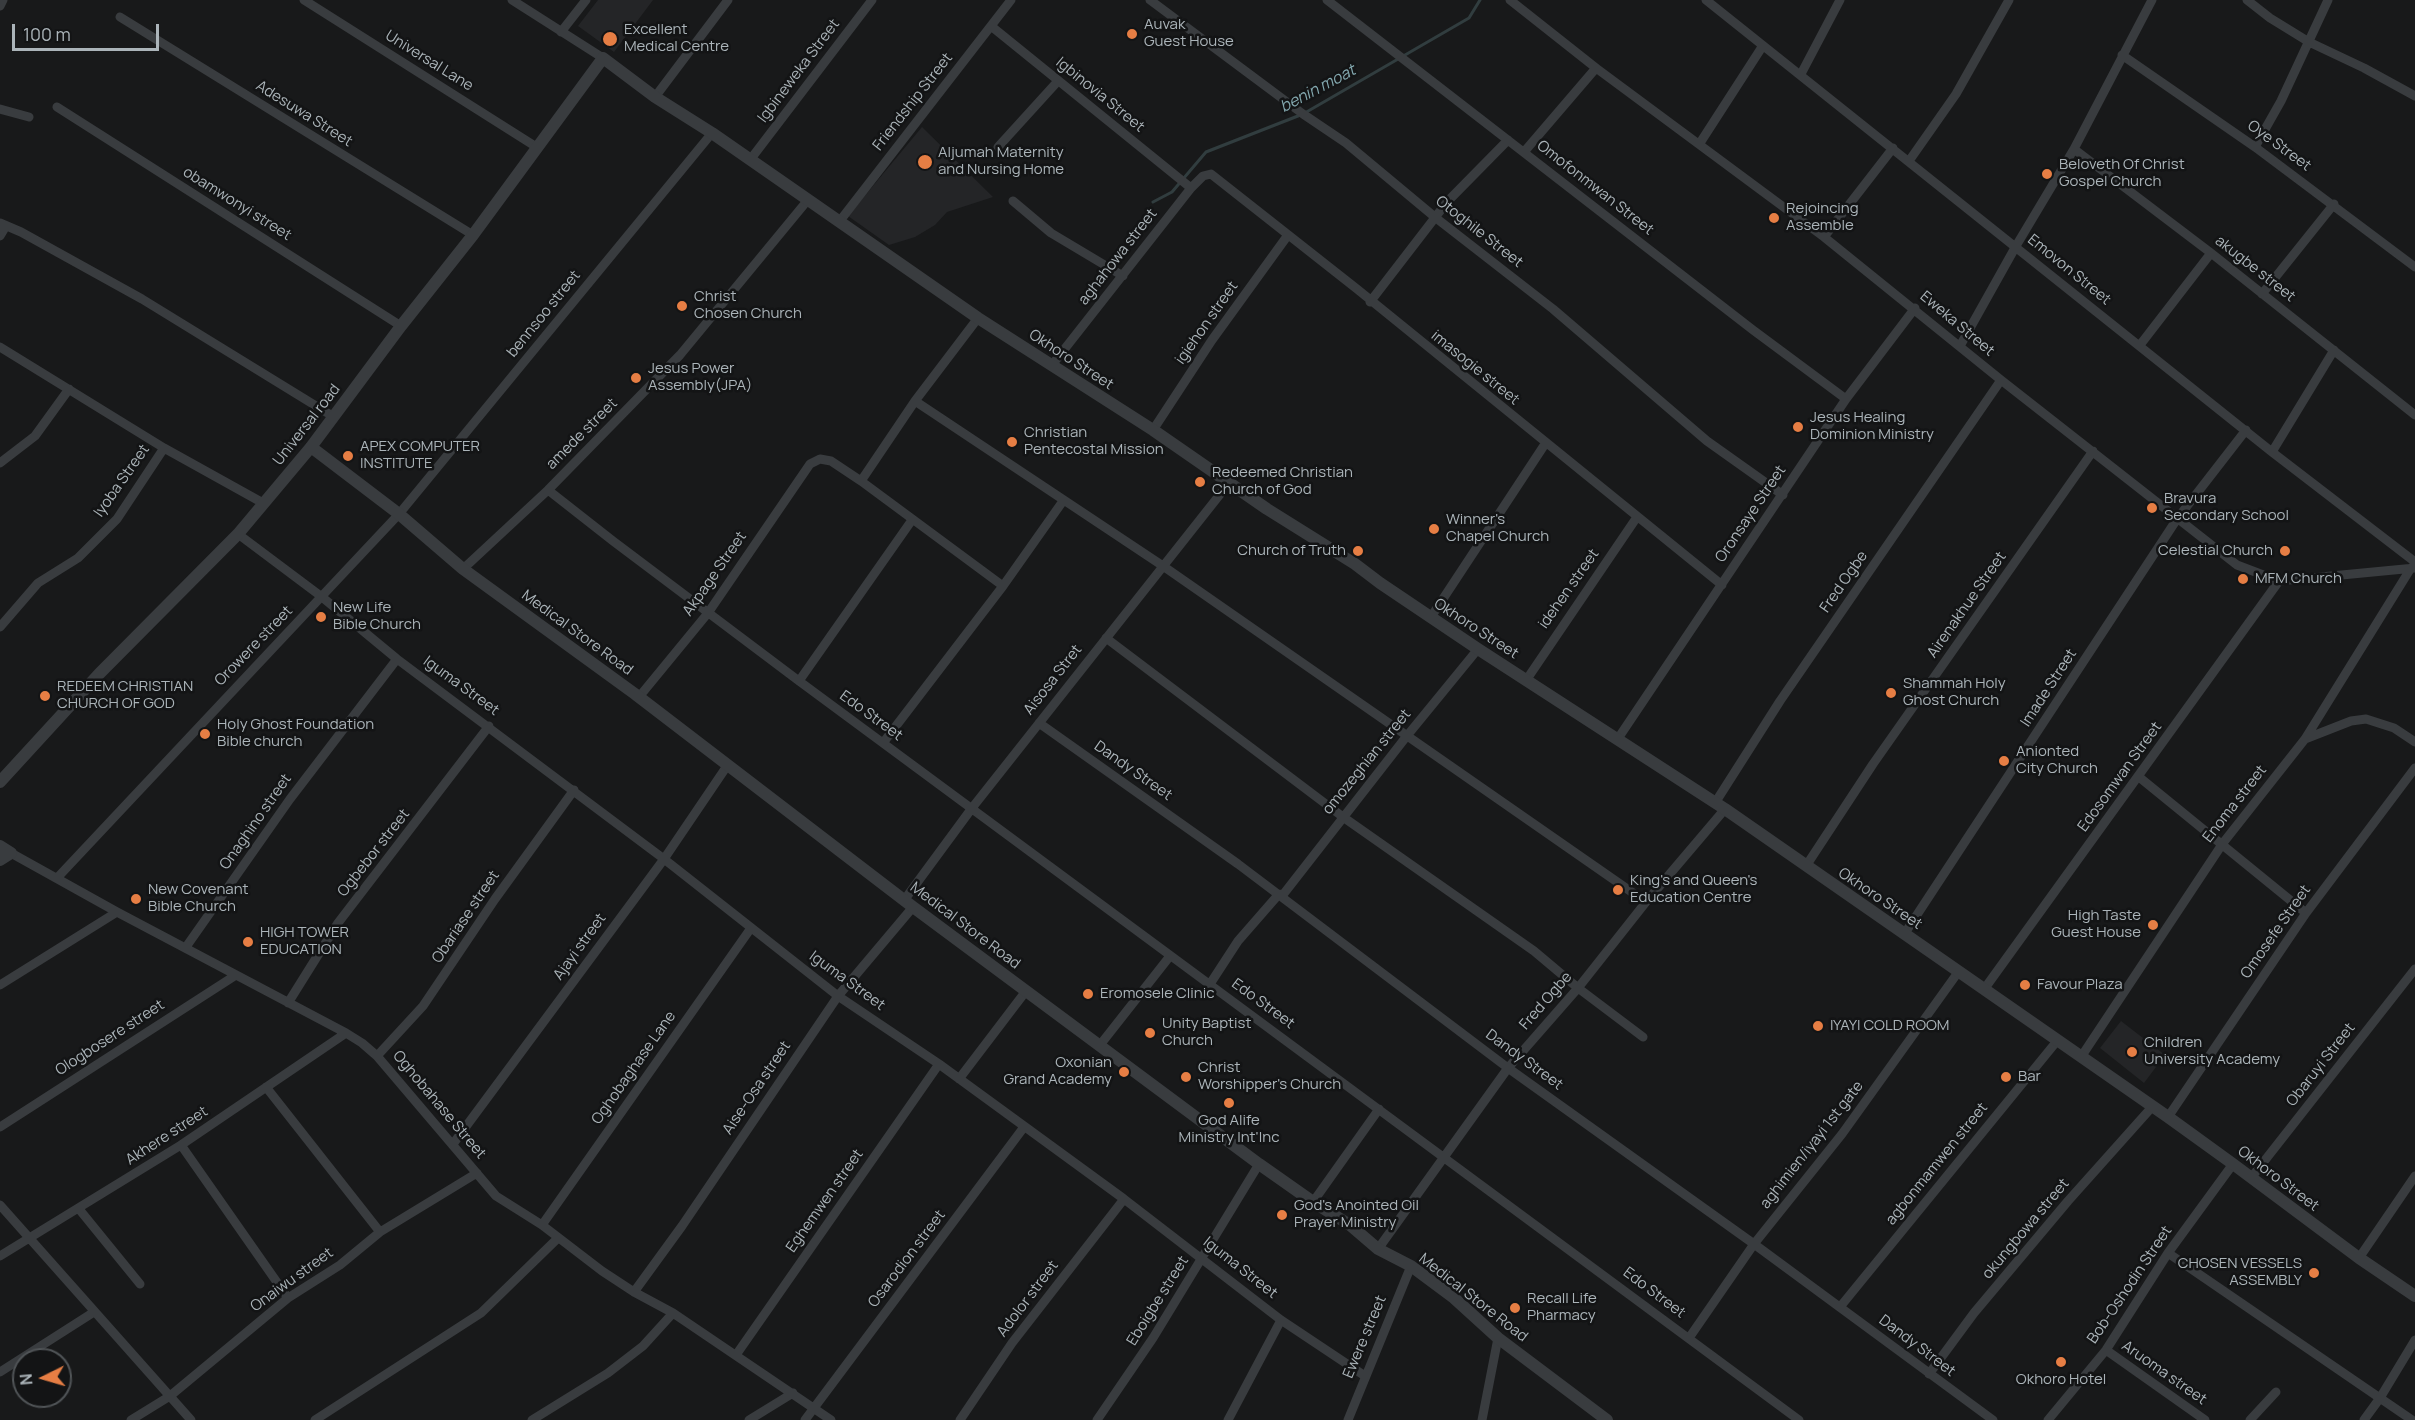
<!DOCTYPE html>
<html>
<head>
<meta charset="utf-8">
<style>
	body { margin:0 }
	#map { position:relative; width:2415px; height:1420px; overflow:hidden; background:#18191a; font-family:Manrope,sans-serif }
	canvas { display:block }
	.north { position:absolute; left:12px; top:1348px; width:60px; height:60px; box-sizing:border-box; background:#131415; border:2px solid #505457; border-radius:50%; rotate:265deg; font-size:16px; font-weight:700; line-height:24px; text-align:center; color:#abb4b9 }
	.north::after { content:''; display:block; margin:auto; width:21px; height:27px; background:#e67e44; clip-path:polygon(50% 0,100% 100%,50% 72%,0 100%) }
	.scale { position:absolute; left:12px; top:24px; width:147px; height:27px; box-sizing:border-box; border:3px solid #abb4b9; border-top:0; padding-left:8px; font-size:18px; line-height:21px; white-space:nowrap; color:#abb4b9; -webkit-text-stroke:4px #131415; paint-order:stroke }
</style>
</head>
<body>
<div id="map">
<canvas width="2415" height="1420"></canvas>
<div class="north">N</div>
<div class="scale">100 m</div>
</div>
<script>
const c = document.querySelector('canvas').getContext('2d');
c.lineJoin = 'round';
function fill(path, color) { c.fillStyle = color; c.fill(path, 'evenodd'); }
const toPath = rows => new Path2D(rows.map(r => 'M' + r).join(''));
function trace(path, color, width, dash) { c.strokeStyle = color; c.lineWidth = width; c.lineCap = dash ? 'butt' : 'round'; c.setLineDash(dash || []); c.stroke(path); }
function drawText(font, color, halo, rows, align = 'center') {
  c.font = font + ' Manrope,sans-serif'; c.lineWidth = 5; c.setLineDash([]); c.textBaseline = 'middle'; c.strokeStyle = halo; c.fillStyle = color; for (const [text, x, y, turn = 0] of rows) {
    c.save(); c.translate(x, y); c.rotate((+turn || 0) * Math.PI / 180); c.textAlign = isNaN(turn) ? turn : align; if (halo) c.strokeText(text, 0, 0); c.fillText(text, 0, 0); c.restore();
  }
}
fill(toPath([
	[598,0,653,0,614,52,578,26],
	[922,127,993,197,947,212,935,225,915,237,889,245,848,216],
	[2121,1021,2165,1055,2144,1083,2100,1048]
]), '#242527');
trace(toPath([
	[1153,202,1172,192,1206,152,1303,114,1469,18,1480,0]
]), '#313d3f', 3);
trace(toPath([
	[304,0,538,148],
	[512,0,603,58],
	[1150,0,1303,114,1346,143,1436,218,1553,309,1707,441,1783,495],
	[1327,0,1753,330,1846,399],
	[1510,0,1596,68,1824,237,2001,380,2237,565,2279,581,2415,568],
	[1706,0,2272,452,2415,562],
	[2247,0,2270,18,2309,42,2364,68,2415,96],
	[0,6,3,0],
	[120,17,473,235],
	[991,26,1191,188],
	[561,32,586,0],
	[2122,55,2255,147,2415,267],
	[1801,74,1840,0],
	[655,97,728,0],
	[57,107,401,326],
	[0,109,29,117],
	[1700,143,1762,47],
	[998,147,1058,81],
	[2255,147,2281,101,2328,0],
	[2074,149,2211,253,2415,415],
	[1524,152,1596,68],
	[750,160,872,0],
	[1909,161,1956,94,2009,0],
	[1013,201,1051,233,1123,276],
	[839,222,1011,0],
	[0,223,21,232,142,299,334,417],
	[0,236,6,226],
	[1824,237,1893,148],
	[2262,294,2334,204],
	[1370,302,1447,202,1508,140],
	[2140,345,2211,253],
	[1960,346,2016,246,2074,149,2152,0],
	[0,347,164,448,263,503],
	[1052,365,1191,188,1203,176,1211,174,1357,289,1722,585],
	[915,401,1163,566,1646,902],
	[1153,430,1212,340,1288,235],
	[2272,452,2334,350],
	[0,463,35,436,69,389],
	[861,481,915,401,978,318],
	[548,490,613,541,799,681,1799,1420],
	[238,534,322,597,397,659,664,859,838,996,939,1064,1124,1199,1281,1320,1365,1376],
	[463,569,548,490,680,355,807,201],
	[1431,617,1545,444],
	[0,627,38,583,78,558,117,519,164,448],
	[1106,638,1343,817,1534,951,1578,988,1643,1037],
	[1527,679,1637,517],
	[799,681,912,520],
	[639,697,708,613,810,464,820,459,831,461,861,481,1003,586],
	[1039,723,1238,864,1508,1068,1754,1244,1993,1420],
	[2305,739,2351,721,2366,719,2394,728,2415,742],
	[1617,740,1846,399,1915,308],
	[883,743,1003,586,1063,501],
	[2139,777,2306,913],
	[1715,803,1780,701,2001,380],
	[11,853,117,912,346,1033,362,1043,377,1056,496,1196,542,1225,602,1271,634,1292,673,1313,831,1420],
	[1806,866,1873,764,2093,451],
	[58,877,399,514,712,133],
	[1282,896,1406,737,1478,649],
	[905,899,972,808,1229,483],
	[1905,933,2177,519,2246,430],
	[186,947,290,799,397,659],
	[1210,984,1238,941,1279,894],
	[0,985,117,912],
	[1985,988,2279,581],
	[288,1003,338,923,489,726],
	[1100,1045,1170,956],
	[377,1056,423,1006,495,899,574,790],
	[2081,1057,2223,843,2305,739,2411,568],
	[959,1079,1026,991],
	[266,1087,380,1232],
	[2168,1117,2306,913,2415,768],
	[0,1127,236,975],
	[453,1144,664,859,727,766],
	[181,1145,288,1298],
	[2251,1178,2415,969],
	[1313,1202,1379,1109],
	[0,1205,191,1420],
	[79,1209,140,1284],
	[542,1225,751,928],
	[1378,1249,1508,1068,1578,988,1646,902,1725,809],
	[2168,1253,2412,1420],
	[0,1256,181,1145,346,1033],
	[2359,1258,2415,1176],
	[634,1292,682,1226,838,996,913,907],
	[1840,1307,2057,1041],
	[1689,1338,1754,1244,1842,1134,1959,971],
	[2106,1350,2205,1420],
	[736,1355,939,1064],
	[0,1372,94,1312],
	[1929,1374,1974,1313,2068,1201,2152,1107],
	[131,1420,170,1396,288,1298,340,1265,380,1232,477,1173],
	[315,1420,481,1313,558,1238],
	[532,1420,608,1373,643,1346,673,1313],
	[749,1420,793,1393],
	[805,1420,1024,1127],
	[960,1420,1012,1343,1124,1199],
	[1097,1420,1153,1338,1259,1164],
	[1228,1420,1281,1320],
	[1348,1420,1411,1266],
	[1482,1420,1498,1338],
	[2048,1420,2106,1350,2168,1253,2233,1164],
	[2250,1420,2276,1392],
	[2364,1420,2380,1398,2415,1340]
]), '#393c3f', 9);
trace(toPath([
	[311,447,399,514,463,569,635,694,913,907,1259,1164,1313,1202,1350,1225,1378,1249,1411,1266,1454,1298,1498,1338,1607,1420],
	[0,782,99,674,238,534,311,447,401,326,473,235,603,58,655,97,712,133,978,318,1153,430,1267,509,1355,564,1380,583,1478,649,1725,809,2168,1117,2233,1164,2359,1258,2415,1296],
	[0,846,11,853,0,860]
]), '#393c3f', 12);
for (const [x, y, r, color] of [
	[1132,34,6,"#e67e44"],
	[610,39,8,"#e67e44"],
	[925,162,8,"#e67e44"],
	[2047,174,6,"#e67e44"],
	[1774,218,6,"#e67e44"],
	[682,306,6,"#e67e44"],
	[636,378,6,"#e67e44"],
	[1798,427,6,"#e67e44"],
	[1012,442,6,"#e67e44"],
	[348,456,6,"#e67e44"],
	[1200,482,6,"#e67e44"],
	[2152,508,6,"#e67e44"],
	[1434,529,6,"#e67e44"],
	[1358,551,6,"#e67e44"],
	[2285,551,6,"#e67e44"],
	[2243,579,6,"#e67e44"],
	[321,617,6,"#e67e44"],
	[1891,693,6,"#e67e44"],
	[45,696,6,"#e67e44"],
	[205,734,6,"#e67e44"],
	[2004,761,6,"#e67e44"],
	[1618,890,6,"#e67e44"],
	[136,899,6,"#e67e44"],
	[2153,925,6,"#e67e44"],
	[248,942,6,"#e67e44"],
	[2025,985,6,"#e67e44"],
	[1088,994,6,"#e67e44"],
	[1818,1026,6,"#e67e44"],
	[1150,1033,6,"#e67e44"],
	[2132,1052,6,"#e67e44"],
	[1124,1072,6,"#e67e44"],
	[1186,1077,6,"#e67e44"],
	[2006,1077,6,"#e67e44"],
	[1229,1103,6,"#e67e44"],
	[1282,1215,6,"#e67e44"],
	[2314,1273,6,"#e67e44"],
	[1515,1308,6,"#e67e44"],
	[2061,1362,6,"#e67e44"]
]) { const dot = new Path2D(); dot.arc(x, y, r, 0, 2 * Math.PI); c.fillStyle = color; c.fill(dot); trace(dot, '#131415', 2); }
drawText('15px', '#abb4b9', '#131415', [
	["Auvak",1144,25],
	["Guest House",1144,42],
	["Excellent",624,30],
	["Medical Centre",624,47],
	["Aljumah Maternity",938,153],
	["and Nursing Home",938,170],
	["Beloveth Of Christ",2059,165],
	["Gospel Church",2059,182],
	["Rejoincing",1786,209],
	["Assemble",1786,226],
	["Christ",694,297],
	["Chosen Church",694,314],
	["Jesus Power",648,369],
	["Assembly(JPA)",648,386],
	["Jesus Healing",1810,418],
	["Dominion Ministry",1810,435],
	["Christian",1024,433],
	["Pentecostal Mission",1024,450],
	["APEX COMPUTER",360,447],
	["INSTITUTE",360,464],
	["Redeemed Christian",1212,473],
	["Church of God",1212,490],
	["Bravura",2164,499],
	["Secondary School",2164,516],
	["Winner's",1446,520],
	["Chapel Church",1446,537],
	["Church of Truth",1346,551,"right"],
	["Celestial Church",2273,551,"right"],
	["MFM Church",2255,579],
	["New Life",333,608],
	["Bible Church",333,625],
	["Shammah Holy",1903,684],
	["Ghost Church",1903,701],
	["REDEEM CHRISTIAN",57,687],
	["CHURCH OF GOD",57,704],
	["Holy Ghost Foundation",217,725],
	["Bible church",217,742],
	["Anionted",2016,752],
	["City Church",2016,769],
	["King's and Queen's",1630,881],
	["Education Centre",1630,898],
	["New Covenant",148,890],
	["Bible Church",148,907],
	["High Taste",2141,916,"right"],
	["Guest House",2141,933,"right"],
	["HIGH TOWER",260,933],
	["EDUCATION",260,950],
	["Favour Plaza",2037,985],
	["Eromosele Clinic",1100,994],
	["Unity Baptist",1162,1024],
	["Church",1162,1041],
	["IYAYI COLD ROOM",1830,1026],
	["Children",2144,1043],
	["University Academy",2144,1060],
	["Oxonian",1112,1063,"right"],
	["Grand Academy",1112,1080,"right"],
	["Christ",1198,1068],
	["Worshipper's Church",1198,1085],
	["Bar",2018,1077],
	["God Alife",1229,1121,"center"],
	["Ministry Int'Inc",1229,1138,"center"],
	["God's Anointed Oil",1294,1206],
	["Prayer Ministry",1294,1223],
	["CHOSEN VESSELS",2302,1264,"right"],
	["ASSEMBLY",2302,1281,"right"],
	["Recall Life",1527,1299],
	["Pharmacy",1527,1316],
	["Okhoro Hotel",2061,1380,"center"]
], 'left');
drawText('15px', '#abb4b9', '#131415', [
	["Universal Lane",429,61,32],
	["Igbineweka Street",799,71,-53],
	["Igbinovia Street",1100,95,39],
	["Friendship Street",913,102,-52],
	["Adesuwa Street",304,114,32],
	["Oye Street",2279,146,36],
	["Omofonmwan Street",1595,188,38],
	["obamwonyi street",237,204,32],
	["Otoghile Street",1479,232,38],
	["aghahowa street",1118,257,-52],
	["akugbe street",2255,269,38],
	["Emovon Street",2069,270,39],
	["bennsoo street",544,314,-51],
	["igiehon street",1207,323,-55],
	["Eweka Street",1957,324,40],
	["Okhoro Street",1071,360,33],
	["imasogie street",1475,368,39],
	["Universal road",307,425,-52],
	["amede street",582,434,-45],
	["Iyoba Street",122,481,-55],
	["Oronsaye Street",1751,514,-56],
	["Akpage Street",715,574,-55],
	["Fred Ogbe",1844,582,-55],
	["idehen street",1569,589,-55],
	["Airenakhue Street",1967,605,-55],
	["Okhoro Street",1476,629,33],
	["Medical Store Road",577,633,36],
	["Orowere street",254,646,-46],
	["Aisosa Stret",1053,680,-52],
	["Iguma Street",461,686,36],
	["Imade Street",2049,688,-57],
	["Edo Street",871,716,36],
	["omozeghian street",1367,762,-51],
	["Dandy Street",1133,771,35],
	["Edosomwan Street",2120,777,-54],
	["Enoma street",2235,804,-52],
	["Onaghino street",256,822,-55],
	["Ogbebor street",374,853,-52],
	["Okhoro Street",1880,899,34],
	["Obariase street",466,917,-56],
	["Medical Store Road",965,926,37],
	["Omosefe Street",2276,932,-55],
	["Ajayi street",580,947,-54],
	["Iguma Street",847,981,36],
	["Fred Ogbe",1546,1001,-49],
	["Edo Street",1263,1004,36],
	["Ologbosere street",110,1038,-33],
	["Dandy Street",1524,1060,36],
	["Obaruyi Street",2321,1065,-52],
	["Oghobaghase Lane",634,1068,-55],
	["Aise-Osa street",757,1088,-56],
	["Oghobahase Street",439,1105,50],
	["Akhere street",167,1136,-33],
	["aghimien/iyayi 1st gate",1812,1145,-52],
	["agbonmamwen street",1937,1164,-51],
	["Okhoro Street",2278,1179,37],
	["Eghemwen street",825,1201,-55],
	["okungbowa street",2026,1229,-50],
	["Osarodion street",907,1259,-53],
	["Iguma Street",1240,1268,38],
	["Onaiwu street",292,1280,-36],
	["Bob-Oshodin Street",2130,1285,-56],
	["Edo Street",1654,1293,37],
	["Medical Store Road",1473,1298,38],
	["Adolor street",1028,1299,-53],
	["Eboigbe street",1158,1301,-58],
	["Ewere street",1365,1337,-67],
	["Dandy Street",1917,1346,37],
	["Aruoma street",2164,1373,35]
]);
drawText('italic 16px', '#85aab1', '#131415', [
	["benin moat",1318,89,-28]
]);
</script>
</body>
</html>
